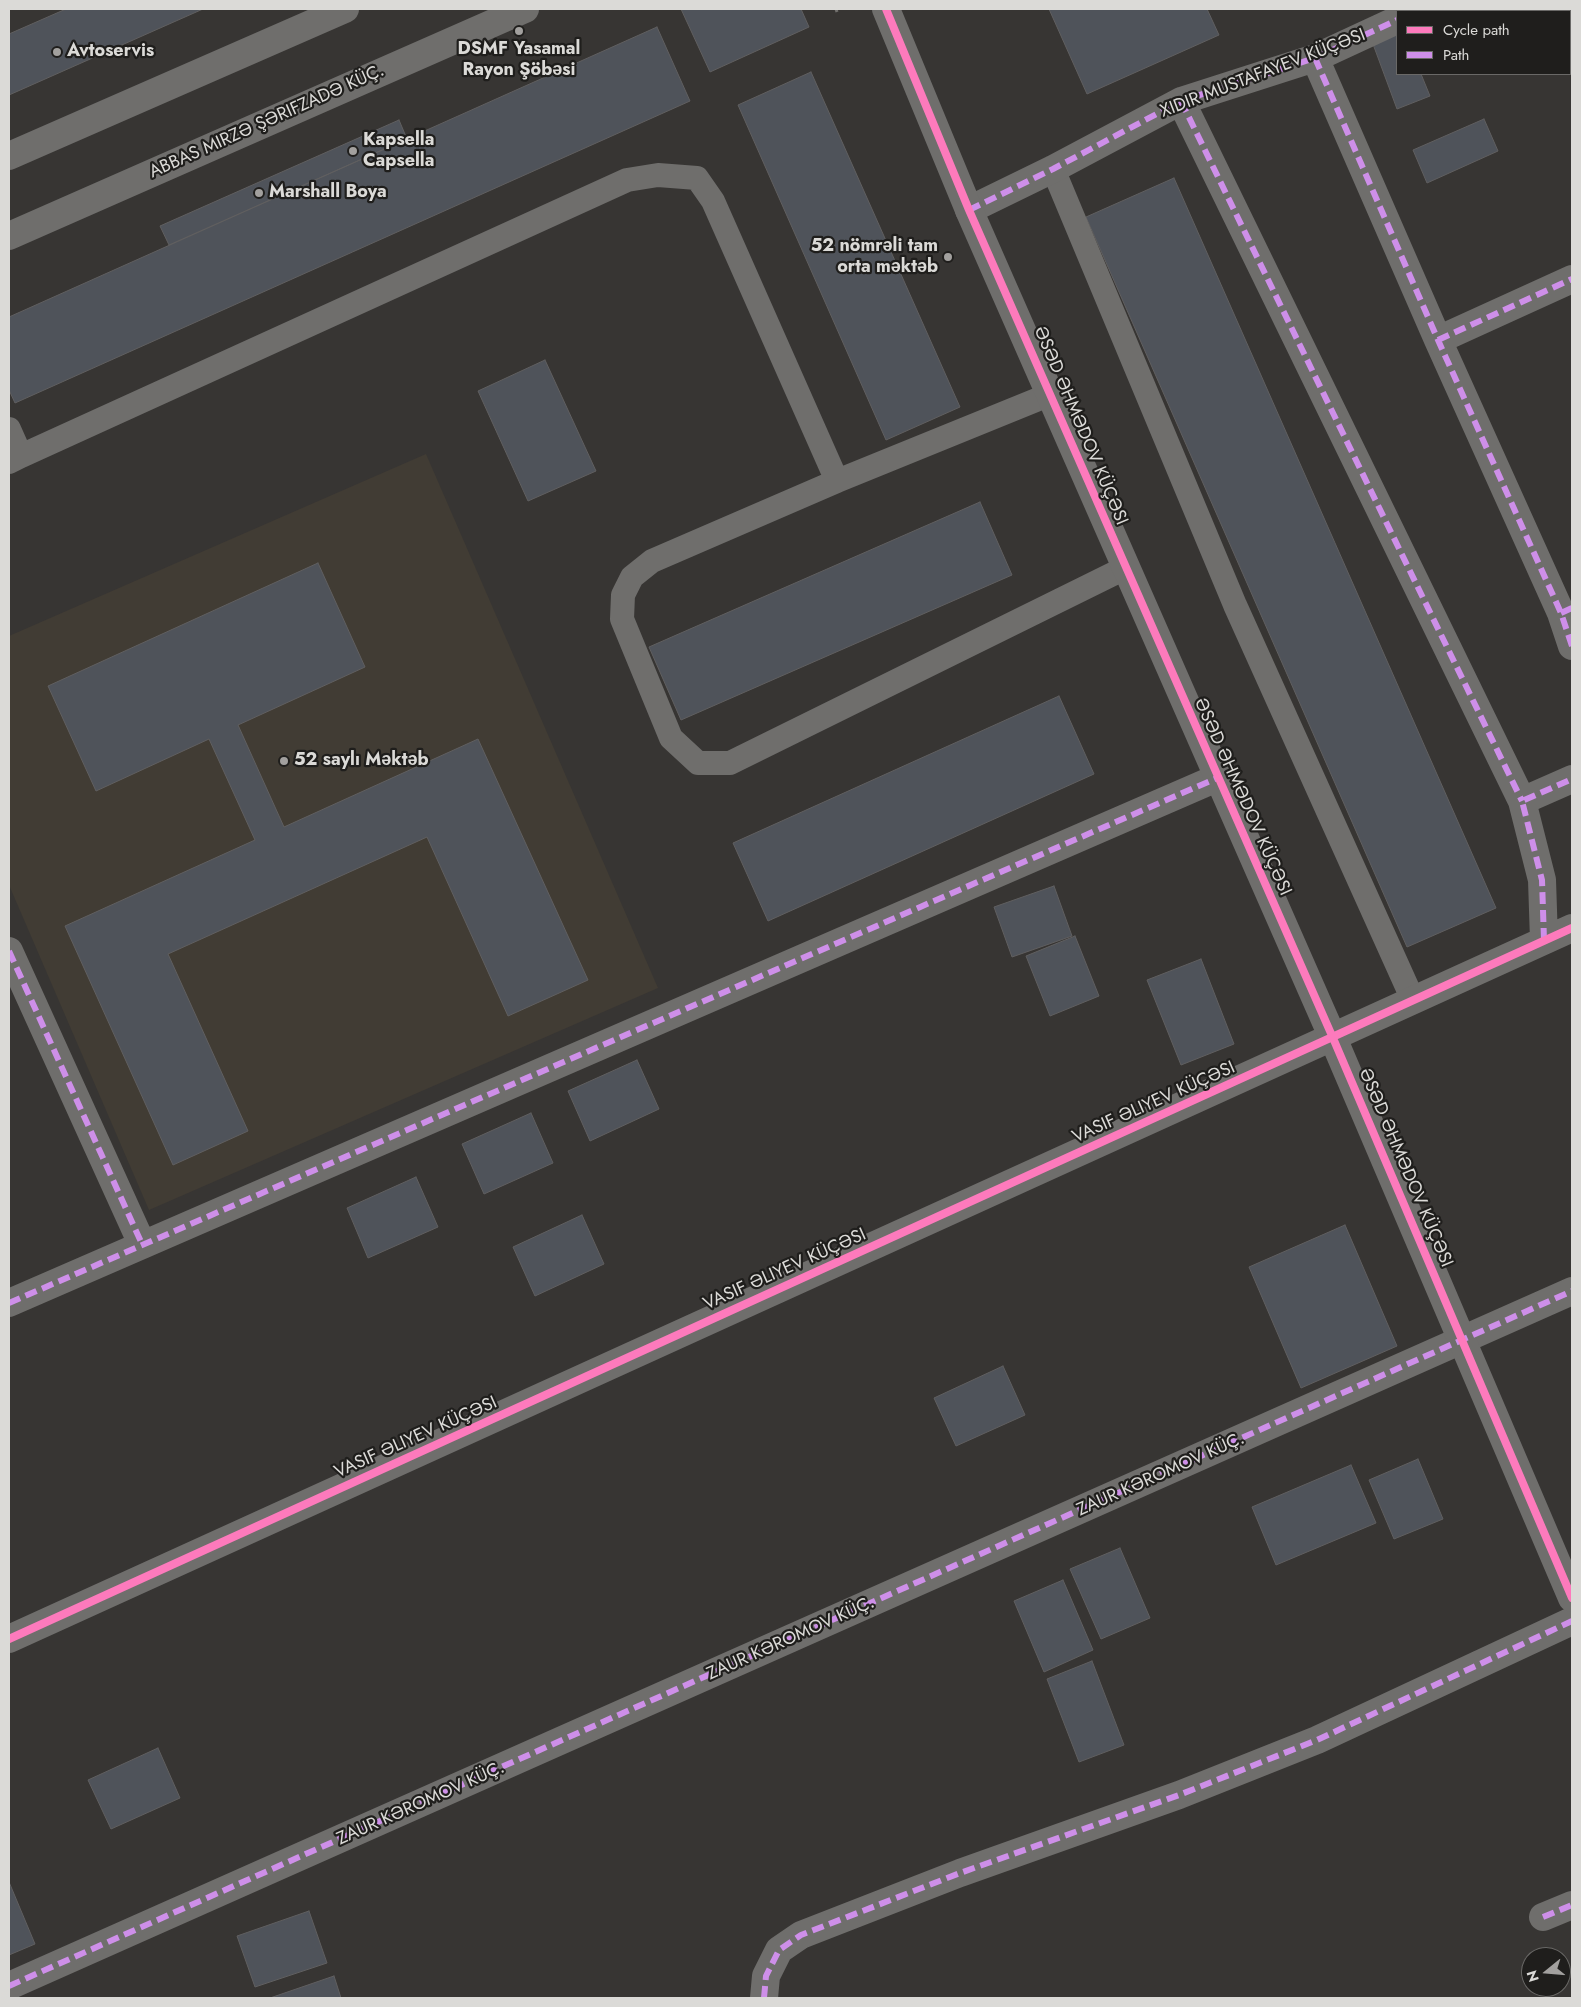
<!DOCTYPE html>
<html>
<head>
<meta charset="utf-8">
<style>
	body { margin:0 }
	#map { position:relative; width:1581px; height:2007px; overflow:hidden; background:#373533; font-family:Jost,sans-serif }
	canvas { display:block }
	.frame { position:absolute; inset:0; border:10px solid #dbdad7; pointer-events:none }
	.legend { position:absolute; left:1396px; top:10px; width:175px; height:65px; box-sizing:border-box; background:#1f1e1c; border:1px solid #6a6967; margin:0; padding:6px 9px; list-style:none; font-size:15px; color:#dbdad7 }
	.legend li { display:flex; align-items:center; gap:10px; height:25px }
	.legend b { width:25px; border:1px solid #6a6967 }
	.north { position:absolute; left:1521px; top:1947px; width:50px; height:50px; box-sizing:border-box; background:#1f1e1c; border:1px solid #6a6967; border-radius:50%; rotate:253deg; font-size:14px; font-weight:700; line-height:20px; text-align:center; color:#dbdad7 }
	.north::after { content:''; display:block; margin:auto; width:18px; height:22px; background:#a2a09e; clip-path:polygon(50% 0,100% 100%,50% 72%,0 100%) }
</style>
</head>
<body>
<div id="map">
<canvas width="1581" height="2007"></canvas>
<div class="frame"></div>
<ul class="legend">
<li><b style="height:6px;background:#fd7abc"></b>Cycle path</li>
<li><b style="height:6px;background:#ce8fe9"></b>Path</li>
</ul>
<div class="north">N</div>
</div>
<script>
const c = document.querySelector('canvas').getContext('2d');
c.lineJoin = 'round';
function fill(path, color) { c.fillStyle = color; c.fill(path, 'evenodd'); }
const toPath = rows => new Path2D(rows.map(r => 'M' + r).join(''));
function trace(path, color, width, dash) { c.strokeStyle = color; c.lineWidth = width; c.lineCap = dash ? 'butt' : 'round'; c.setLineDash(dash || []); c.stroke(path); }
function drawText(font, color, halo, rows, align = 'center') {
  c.font = font + ' Jost,sans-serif'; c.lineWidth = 4.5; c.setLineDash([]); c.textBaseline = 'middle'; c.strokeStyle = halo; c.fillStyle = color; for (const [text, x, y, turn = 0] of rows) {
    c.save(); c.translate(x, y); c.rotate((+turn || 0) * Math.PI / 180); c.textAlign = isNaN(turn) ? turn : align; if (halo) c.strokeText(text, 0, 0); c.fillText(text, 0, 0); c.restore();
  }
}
fill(toPath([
	[426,454,658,988,149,1210,9,885,9,636]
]), '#413c34');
const building = toPath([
	[66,9,203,9,9,95,9,34,66,9],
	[681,9,801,9,809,27,710,72,681,9],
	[1049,9,1207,9,1219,35,1087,94,1049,9],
	[1397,26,1397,74,1421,74,1430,96,1397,109,1370,36,1397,26],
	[657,27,690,101,15,403,9,390,9,317,657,27],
	[811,72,960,407,886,440,738,105,811,72],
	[1484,119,1498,151,1427,183,1413,150,1484,119],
	[399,120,407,139,169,245,160,226,399,120],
	[1174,178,1496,908,1407,947,1086,217,1174,178],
	[545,360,596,471,528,501,478,391,545,360],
	[980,502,1012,575,681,720,649,647,980,502],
	[318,563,365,667,238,725,284,827,478,739,588,980,508,1016,427,837,168,954,248,1131,173,1165,65,926,255,840,209,739,96,791,48,686,318,563],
	[1059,696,1094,774,768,921,733,843,1059,696],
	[1054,886,1072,936,1012,957,994,907,1054,886],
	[1075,936,1099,996,1050,1016,1026,956,1075,936],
	[1201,959,1234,1044,1181,1065,1147,980,1201,959],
	[637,1060,659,1109,590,1141,568,1091,637,1060],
	[531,1113,553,1163,484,1194,462,1144,531,1113],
	[416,1177,438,1227,368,1258,347,1208,416,1177],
	[582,1215,604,1264,535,1296,513,1247,582,1215],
	[1345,1225,1397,1346,1301,1388,1249,1267,1345,1225],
	[1003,1366,1025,1415,956,1446,934,1398,1003,1366],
	[1418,1459,1443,1519,1394,1539,1369,1480,1418,1459],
	[1351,1465,1376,1523,1276,1565,1252,1507,1351,1465],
	[1120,1548,1150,1618,1101,1639,1070,1569,1120,1548],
	[1063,1580,1093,1650,1044,1672,1014,1601,1063,1580],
	[1092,1661,1124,1745,1079,1762,1047,1679,1092,1661],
	[158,1748,180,1798,111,1829,88,1780,158,1748],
	[9,1882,35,1944,9,1955,9,1882],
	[309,1911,327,1963,255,1987,237,1936,309,1911],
	[334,1976,341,1998,270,1998,334,1976]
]);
fill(building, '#4f535a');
trace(building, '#605f60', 1);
trace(toPath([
	[836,9,837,12]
]), '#72706e', 3, [5, 2.5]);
trace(toPath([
	[1053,169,1235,605,1413,1000],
	[9,429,21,456,9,462],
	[21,456,627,180,658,175,697,178,713,201,837,481,1051,394],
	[837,481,652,561,632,577,623,595,622,619,671,738,698,763,730,763,1125,568]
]), '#6f6e6c', 24);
trace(toPath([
	[1416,11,1422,9],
	[1315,58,1438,340,1561,613,1572,646],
	[1181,101,1522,801],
	[969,210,1053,169,1181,101,1315,58,1397,20],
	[1438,340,1572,279],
	[1544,940,1542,880,1522,801,1572,779],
	[9,951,142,1244],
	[9,1303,1217,778],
	[9,1639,1572,928],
	[1543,1917,1572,1905],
	[9,1986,1572,1291],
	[764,1998,766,1976,779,1950,801,1935,960,1873,1179,1795,1317,1740,1572,1621]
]), '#6f6e6c', 28);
trace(toPath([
	[886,9,969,210,1333,1038,1572,1598],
	[9,156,345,9],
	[9,236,525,9]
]), '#6f6e6c', 28);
trace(toPath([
	[1416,11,1422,9],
	[1315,58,1438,340,1561,613,1572,646],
	[1181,101,1522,801],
	[969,210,1053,169,1181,101,1315,58,1397,20],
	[1438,340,1572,279],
	[1561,613,1572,608],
	[1544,940,1542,880,1522,801,1572,779],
	[9,951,142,1244],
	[9,1303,1217,778],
	[1543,1917,1572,1905],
	[9,1986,1572,1291],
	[764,1998,766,1976,779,1950,801,1935,960,1873,1179,1795,1317,1740,1572,1621]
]), '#ce8fe9', 6, [12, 6]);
trace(toPath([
	[886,9,969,210,1333,1038,1572,1598],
	[9,1639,1572,928]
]), '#fd7abc', 8);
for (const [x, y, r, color] of [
	[519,31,5,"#a2a09e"],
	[57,52,5,"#a2a09e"],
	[353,151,5,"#a2a09e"],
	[259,193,5,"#a2a09e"],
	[948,257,5,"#a2a09e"],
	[284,761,5,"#a2a09e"]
]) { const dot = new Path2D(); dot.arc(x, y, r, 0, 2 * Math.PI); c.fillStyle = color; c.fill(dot); trace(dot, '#1f1e1c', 2); }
drawText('bold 18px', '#dbdad7', '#1f1e1c', [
	["DSMF Yasamal",519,50,"center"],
	["Rayon Şöbəsi",519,71,"center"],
	["Avtoservis",67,52],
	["Kapsella",363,141],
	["Capsella",363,162],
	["Marshall Boya",269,193],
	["52 nömrəli tam",938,247,"right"],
	["orta məktəb",938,268,"right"],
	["52 saylı Məktəb",294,761]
], 'left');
drawText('18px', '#dbdad7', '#1f1e1c', [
	["XIDIR MUSTAFAYEV KÜÇƏSI",1263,74,-21],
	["ABBAS MIRZƏ ŞƏRIFZADƏ KÜÇ.",267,122,-24],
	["ƏSƏD ƏHMƏDOV KÜÇƏSI",1080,426,67],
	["ƏSƏD ƏHMƏDOV KÜÇƏSI",1242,797,66],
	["VASIF ƏLIYEV KÜÇƏSI",1154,1103,-24],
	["ƏSƏD ƏHMƏDOV KÜÇƏSI",1405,1168,67],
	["VASIF ƏLIYEV KÜÇƏSI",785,1270,-24],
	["VASIF ƏLIYEV KÜÇƏSI",416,1438,-24],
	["ZAUR KƏROMOV KÜÇ.",1161,1475,-24],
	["ZAUR KƏROMOV KÜÇ.",791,1639,-24],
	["ZAUR KƏROMOV KÜÇ.",421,1804,-24]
]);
</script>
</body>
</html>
